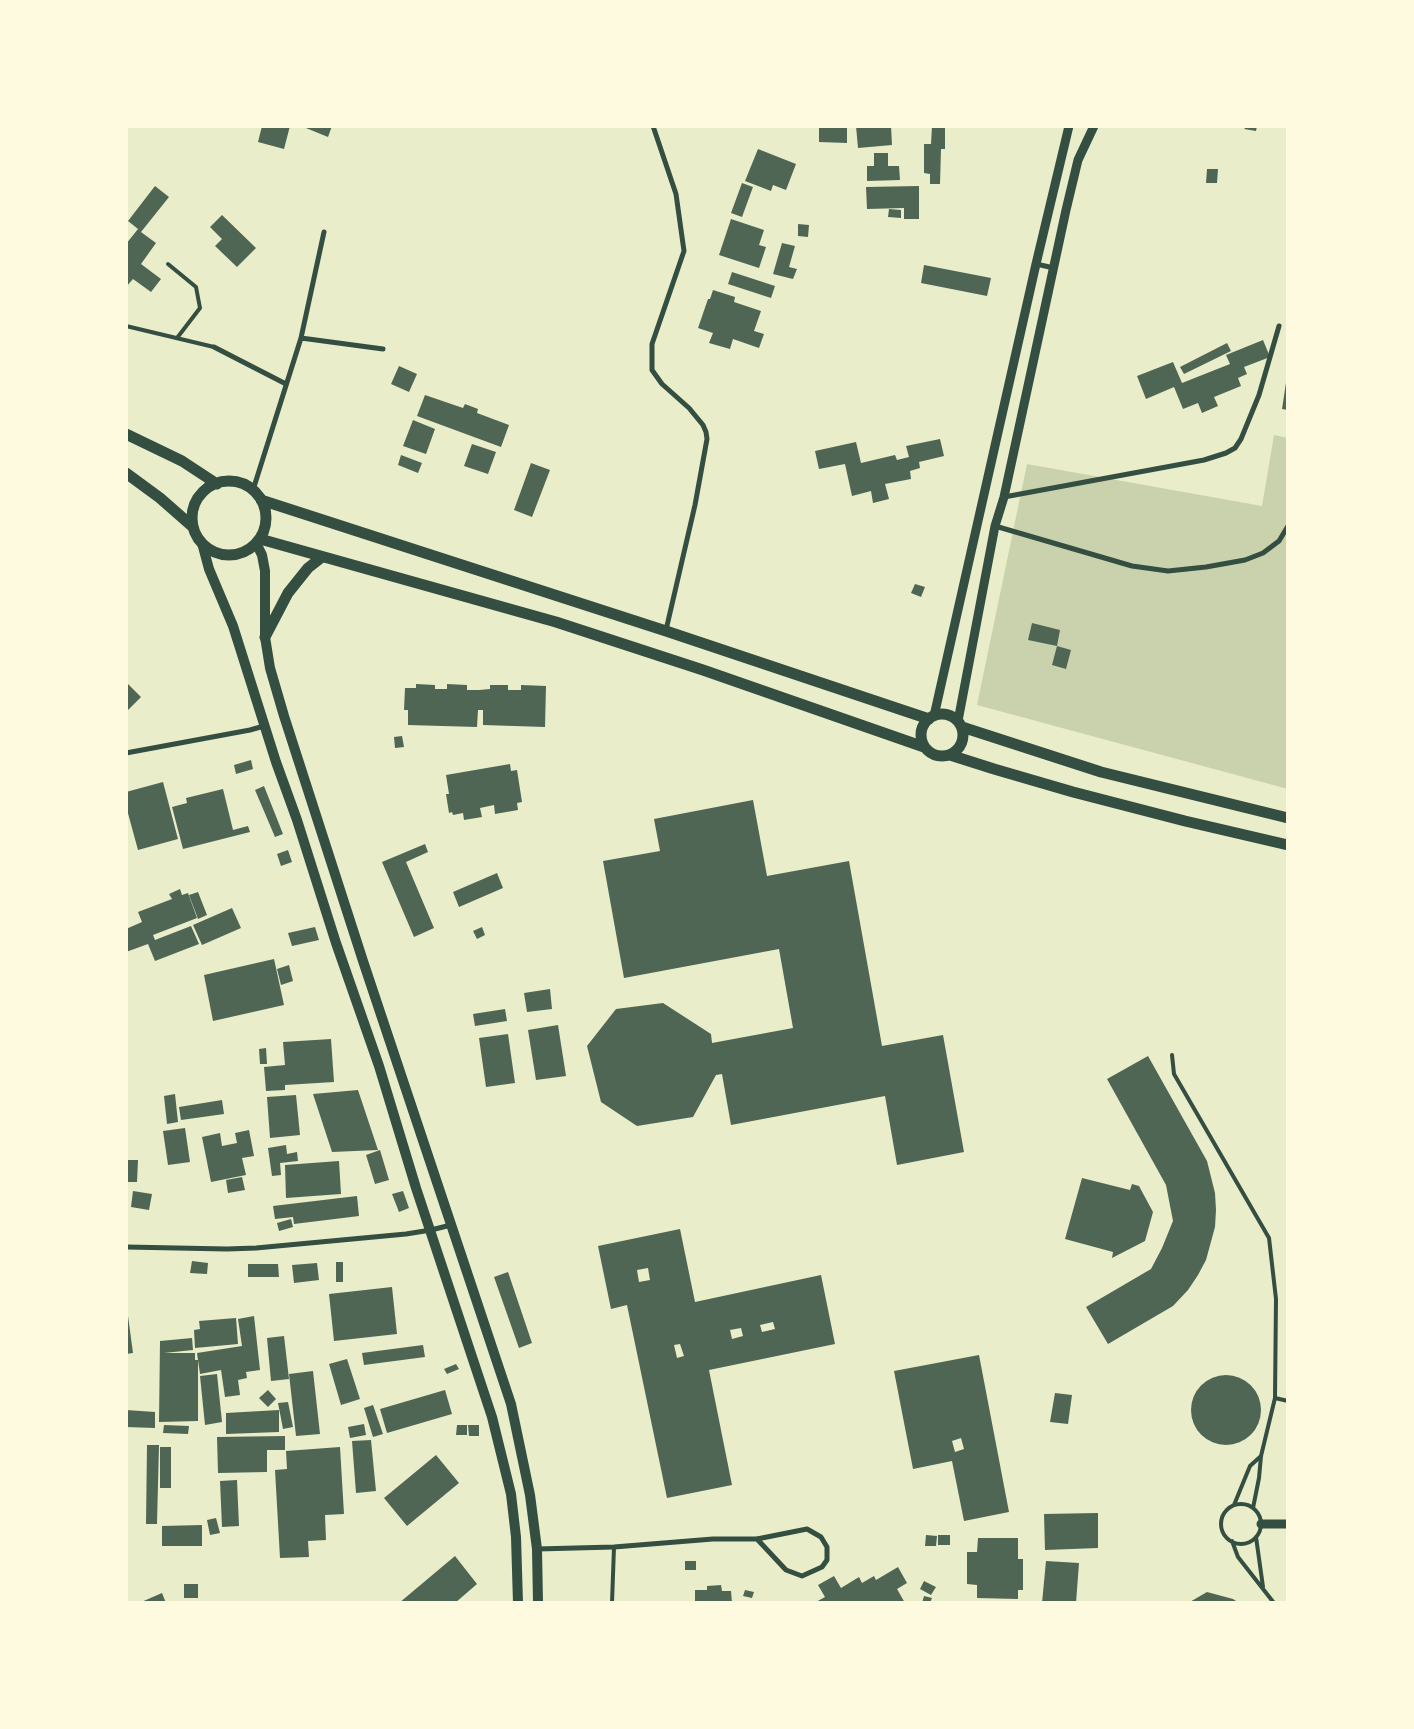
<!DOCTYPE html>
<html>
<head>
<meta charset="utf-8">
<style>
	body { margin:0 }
	#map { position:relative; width:1414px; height:1729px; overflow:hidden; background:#e9edc9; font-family:Georgia,serif }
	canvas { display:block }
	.frame { position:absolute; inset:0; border:128px solid #fefae0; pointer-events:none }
</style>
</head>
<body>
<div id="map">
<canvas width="1414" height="1729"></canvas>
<div class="frame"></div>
</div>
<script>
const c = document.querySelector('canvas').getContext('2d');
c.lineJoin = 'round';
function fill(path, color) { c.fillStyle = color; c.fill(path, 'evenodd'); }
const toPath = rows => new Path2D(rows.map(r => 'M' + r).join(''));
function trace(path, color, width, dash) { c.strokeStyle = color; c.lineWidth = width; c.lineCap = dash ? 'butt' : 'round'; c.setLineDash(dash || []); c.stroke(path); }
fill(toPath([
	[1274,435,1288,438,1288,789,977,705,1027,464,1262,506]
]), '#cad2ad');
fill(toPath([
	[262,126,290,126,284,149,258,142],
	[301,126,332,126,328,137],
	[819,126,847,126,847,143,819,142],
	[856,126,891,126,892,145,858,148],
	[932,126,945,126,945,149,941,149,940,184,930,184,930,174,924,173,924,144,931,144],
	[1248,126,1257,126,1256,131,1244,129],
	[758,149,796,164,786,190,773,185,771,191,745,181],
	[874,153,888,153,888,166,899,166,900,180,867,181,867,166,874,166],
	[1207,169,1218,169,1217,183,1206,183],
	[742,183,753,187,742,217,731,213],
	[155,186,169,197,141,232,156,243,141,264,161,279,151,292,133,279,126,287,126,244,138,229,128,221],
	[919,186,919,219,904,219,904,208,867,209,866,187],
	[889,209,901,210,901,218,888,217],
	[222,215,256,248,237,267,215,246,222,239,210,227],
	[731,219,764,230,759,245,766,247,759,268,719,255],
	[798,224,809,225,808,237,798,236],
	[782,243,795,246,789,267,797,269,793,279,773,274],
	[924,265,991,278,987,296,921,283],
	[732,272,775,286,771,298,728,284],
	[713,290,735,297,734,302,761,311,754,331,764,334,759,348,733,339,730,349,709,343,713,333,698,328,708,299,710,299],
	[1263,340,1270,357,1244,367,1247,374,1238,378,1241,386,1214,397,1218,406,1202,413,1198,403,1183,409,1174,387,1146,399,1137,376,1173,362,1182,383,1230,364,1226,355],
	[1227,343,1231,351,1184,374,1180,367],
	[399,366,417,374,409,392,391,384],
	[1287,376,1288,376,1288,410,1282,409],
	[425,395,463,408,465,404,478,409,477,413,509,425,501,447,417,416],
	[413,420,435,429,426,454,403,446],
	[940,439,944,456,919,462,920,468,910,471,911,479,885,484,889,499,873,503,871,491,852,496,845,464,819,469,815,451,856,442,861,463,895,455,897,460,909,457,906,446],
	[472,444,496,452,488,474,464,466],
	[401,455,422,463,418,473,398,465],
	[531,463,550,470,532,517,514,510],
	[915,584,925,587,921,597,911,593],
	[1032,623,1060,630,1057,646,1028,640],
	[1057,646,1071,650,1066,669,1052,665],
	[126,682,141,697,126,712],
	[416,684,435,685,435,689,447,689,447,684,467,685,467,690,479,690,490,689,490,685,508,685,508,690,521,690,521,685,546,686,545,727,483,725,483,710,478,710,477,727,408,725,408,710,404,710,405,688,416,688],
	[402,736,404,747,395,748,394,737],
	[251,760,253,769,236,774,234,765],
	[510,764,511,771,517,770,522,802,517,803,518,810,495,814,494,805,480,808,482,817,464,820,463,813,453,815,452,812,449,813,446,794,449,794,446,775],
	[163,782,178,839,138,850,126,806,126,792],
	[264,786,283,834,275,837,255,790],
	[223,789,233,830,248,826,250,832,183,849,172,807,187,803,186,798],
	[753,800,767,876,849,861,882,1046,943,1035,964,1152,897,1165,885,1096,731,1125,722,1074,716,1075,693,1117,637,1126,601,1102,587,1046,616,1009,663,1003,711,1034,712,1043,793,1028,779,949,624,978,603,861,660,851,654,819],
	[425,844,428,852,406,862,434,928,414,937,382,862],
	[288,850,292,862,281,866,277,854],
	[497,873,503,888,459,907,453,892],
	[180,889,182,895,188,893,197,918,153,935,155,940,191,926,199,944,155,961,148,944,126,952,126,929,142,922,138,912,172,899,169,894],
	[198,892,207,915,198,919,189,895],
	[232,908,241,928,202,945,193,925],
	[315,927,319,940,292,946,288,933],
	[482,927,485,935,477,939,473,931],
	[274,959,284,1005,213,1021,204,975],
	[289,965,293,981,281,985,277,969],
	[550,989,552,1009,527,1012,524,993],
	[505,1009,507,1021,475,1026,473,1014],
	[558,1025,566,1076,536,1080,528,1030],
	[508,1034,515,1083,486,1087,479,1038],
	[331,1039,334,1082,285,1085,285,1090,266,1091,264,1067,285,1065,283,1042],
	[266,1048,267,1064,260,1064,259,1049],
	[1148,1056,1207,1161,1215,1193,1216,1210,1215,1227,1206,1260,1198,1275,1188,1290,1173,1306,1108,1344,1086,1307,1151,1269,1162,1248,1173,1221,1166,1185,1107,1079],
	[358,1090,378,1150,332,1152,313,1094],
	[175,1094,178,1122,167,1124,164,1096],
	[296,1095,300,1135,270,1138,267,1097],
	[222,1100,224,1114,181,1120,179,1107],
	[185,1128,190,1162,168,1165,163,1131],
	[249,1130,254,1156,242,1158,246,1175,211,1182,202,1137,220,1133,222,1146,237,1143,235,1133],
	[286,1145,287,1154,297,1152,298,1161,280,1163,281,1175,272,1176,268,1148],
	[380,1150,389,1180,375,1184,366,1155],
	[126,1160,138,1160,137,1182,126,1182],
	[339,1161,341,1194,286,1198,285,1165],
	[242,1177,245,1190,228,1193,226,1180],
	[1082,1178,1130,1190,1132,1184,1139,1186,1153,1212,1145,1241,1112,1258,1113,1252,1065,1239],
	[133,1191,152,1194,149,1210,131,1207],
	[403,1191,409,1208,399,1212,392,1194],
	[357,1196,359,1216,294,1224,293,1217,275,1219,273,1206],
	[291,1219,293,1227,279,1231,277,1223],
	[680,1229,695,1302,821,1275,835,1344,709,1370,732,1485,667,1498,627,1305,611,1309,598,1246],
	[648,1268,650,1280,639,1282,637,1270],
	[773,1322,775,1329,762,1332,760,1325],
	[741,1328,743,1336,732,1339,730,1330],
	[680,1344,684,1356,677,1358,674,1345],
	[192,1261,208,1263,207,1274,190,1273],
	[336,1262,343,1262,343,1282,336,1282],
	[317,1263,319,1280,294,1283,292,1265],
	[248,1264,278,1264,279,1277,248,1277],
	[508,1272,532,1343,519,1348,494,1277],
	[392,1287,397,1334,334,1341,329,1294],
	[126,1316,128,1316,133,1353,126,1354],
	[254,1316,260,1370,246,1372,247,1378,238,1380,240,1395,225,1397,221,1370,200,1374,197,1353,242,1346,238,1319],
	[236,1318,238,1344,195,1348,194,1330,200,1329,199,1321],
	[284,1336,289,1379,271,1381,267,1338],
	[192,1338,193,1350,164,1353,195,1353,195,1360,198,1360,198,1421,159,1422,160,1341],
	[423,1345,425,1357,364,1365,362,1353],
	[979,1355,1009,1512,964,1521,952,1461,913,1469,894,1371],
	[961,1438,964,1449,955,1452,952,1441],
	[347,1359,360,1399,341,1405,329,1364],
	[456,1364,459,1369,447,1374,444,1369],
	[313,1371,320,1434,296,1436,289,1374],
	[217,1374,222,1422,205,1425,200,1376],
	'1191 1410a35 35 0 1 1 70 0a35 35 0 1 1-70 0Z',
	[268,1390,276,1399,268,1407,259,1398],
	[445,1390,452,1414,387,1433,380,1409],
	[1055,1393,1072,1395,1068,1424,1050,1422],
	[288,1402,293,1427,283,1429,278,1403],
	[373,1405,383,1434,373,1437,364,1408],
	[126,1410,155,1412,155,1428,126,1427],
	[279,1410,279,1432,226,1434,226,1413],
	[364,1424,366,1435,350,1438,348,1427],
	[164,1425,189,1426,188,1434,163,1433],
	[457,1425,467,1425,467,1435,456,1435],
	[468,1425,479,1425,479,1436,469,1436],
	[285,1436,285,1450,267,1450,267,1472,218,1473,217,1437],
	[371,1440,376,1491,356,1493,352,1441],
	[147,1445,159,1445,157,1524,146,1524],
	[160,1447,171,1447,171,1488,160,1488],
	[340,1447,344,1514,325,1515,326,1540,308,1541,309,1557,280,1558,275,1470,287,1469,286,1451],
	[436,1455,459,1483,407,1526,384,1498],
	[237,1480,239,1526,222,1527,220,1481],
	[1098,1513,1098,1548,1045,1550,1044,1514],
	[216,1518,220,1533,210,1535,207,1520],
	[202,1525,202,1546,162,1546,162,1526],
	[926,1535,937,1536,936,1546,925,1546],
	[938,1535,950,1535,950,1545,938,1545],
	[978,1538,1018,1538,1018,1559,1023,1559,1023,1590,1018,1590,1018,1599,977,1598,977,1585,967,1584,967,1552,977,1552],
	[455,1556,477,1584,455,1603,399,1603],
	[685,1561,696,1561,696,1570,685,1570],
	[1046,1561,1079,1563,1076,1603,1042,1603],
	[898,1567,907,1583,897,1589,905,1603,814,1603,825,1597,818,1585,834,1576,841,1588,859,1577,862,1583,874,1576,876,1580],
	[924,1581,936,1587,931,1595,920,1589],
	[184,1584,198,1584,198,1598,184,1598],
	[721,1585,722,1591,731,1591,732,1603,695,1603,695,1590,707,1590,707,1586],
	[745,1590,754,1592,752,1598,743,1596],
	[1207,1592,1233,1599,1239,1603,1188,1603],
	[162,1593,166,1603,139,1603],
	[924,1596,932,1598,930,1603,922,1603]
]), '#4f6655');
trace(toPath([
	[168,264,196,287,200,308,177,338],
	[126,326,214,347],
	[1172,1055,1174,1074,1269,1238,1276,1299,1275,1398,1261,1456,1259,1478,1253,1508],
	[1275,1398,1288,1401],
	'1221 1524a20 20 0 1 1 40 0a20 20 0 1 1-40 0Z',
	[1234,1505,1250,1466,1261,1456],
	[1256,1537,1263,1587],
	[1232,1541,1238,1557,1274,1603],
	[612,1603,614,1547]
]), '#344e41', 4);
trace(toPath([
	[653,126,676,194,684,251,652,344,652,370,662,384,689,408,703,425,706,432,707,439,695,505,666,630],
	[1036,264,1054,268],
	[301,338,383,349],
	[214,347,286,384],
	[253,490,301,338,324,232],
	[1004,497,1204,460,1226,453,1235,448,1241,439,1259,395,1279,326],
	[995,526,1132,566,1168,571,1206,567,1245,560,1263,553,1279,541,1288,526],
	[126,753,250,730,264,726],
	[126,1247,227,1249,256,1248,406,1234,431,1230,451,1225],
	[537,1549,614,1547,713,1539,757,1539,807,1529,821,1537,827,1547,827,1560,822,1567,802,1576,786,1570,757,1539]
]), '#344e41', 5);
trace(toPath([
	[934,716,1036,264,1069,126],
	[958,721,995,526,1004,497,1066,210,1078,160,1094,126],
	[1261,1524,1288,1524]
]), '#344e41', 9);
trace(toPath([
	[202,543,209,569,233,626,276,762,297,820,336,943,379,1066,416,1188,492,1417,511,1494,516,1537,518,1603],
	[256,543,262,555,265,571,265,637,270,668,284,716,363,961,511,1404,530,1495,537,1549,538,1603]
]), '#344e41', 10);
trace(toPath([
	[126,434,182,461,217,484],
	[126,473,160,498,193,527],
	'192 518a37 37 0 1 1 74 0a37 37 0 1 1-74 0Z',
	[261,500,666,631,929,719],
	[260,539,556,622,703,670,924,747],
	[265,637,288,593,308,568,322,557],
	'921 735a21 21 0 1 1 42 0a21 21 0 1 1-42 0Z',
	[962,727,1101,772,1288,818],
	[950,755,994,769,1073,792,1185,821,1288,845]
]), '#344e41', 11);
</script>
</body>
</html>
